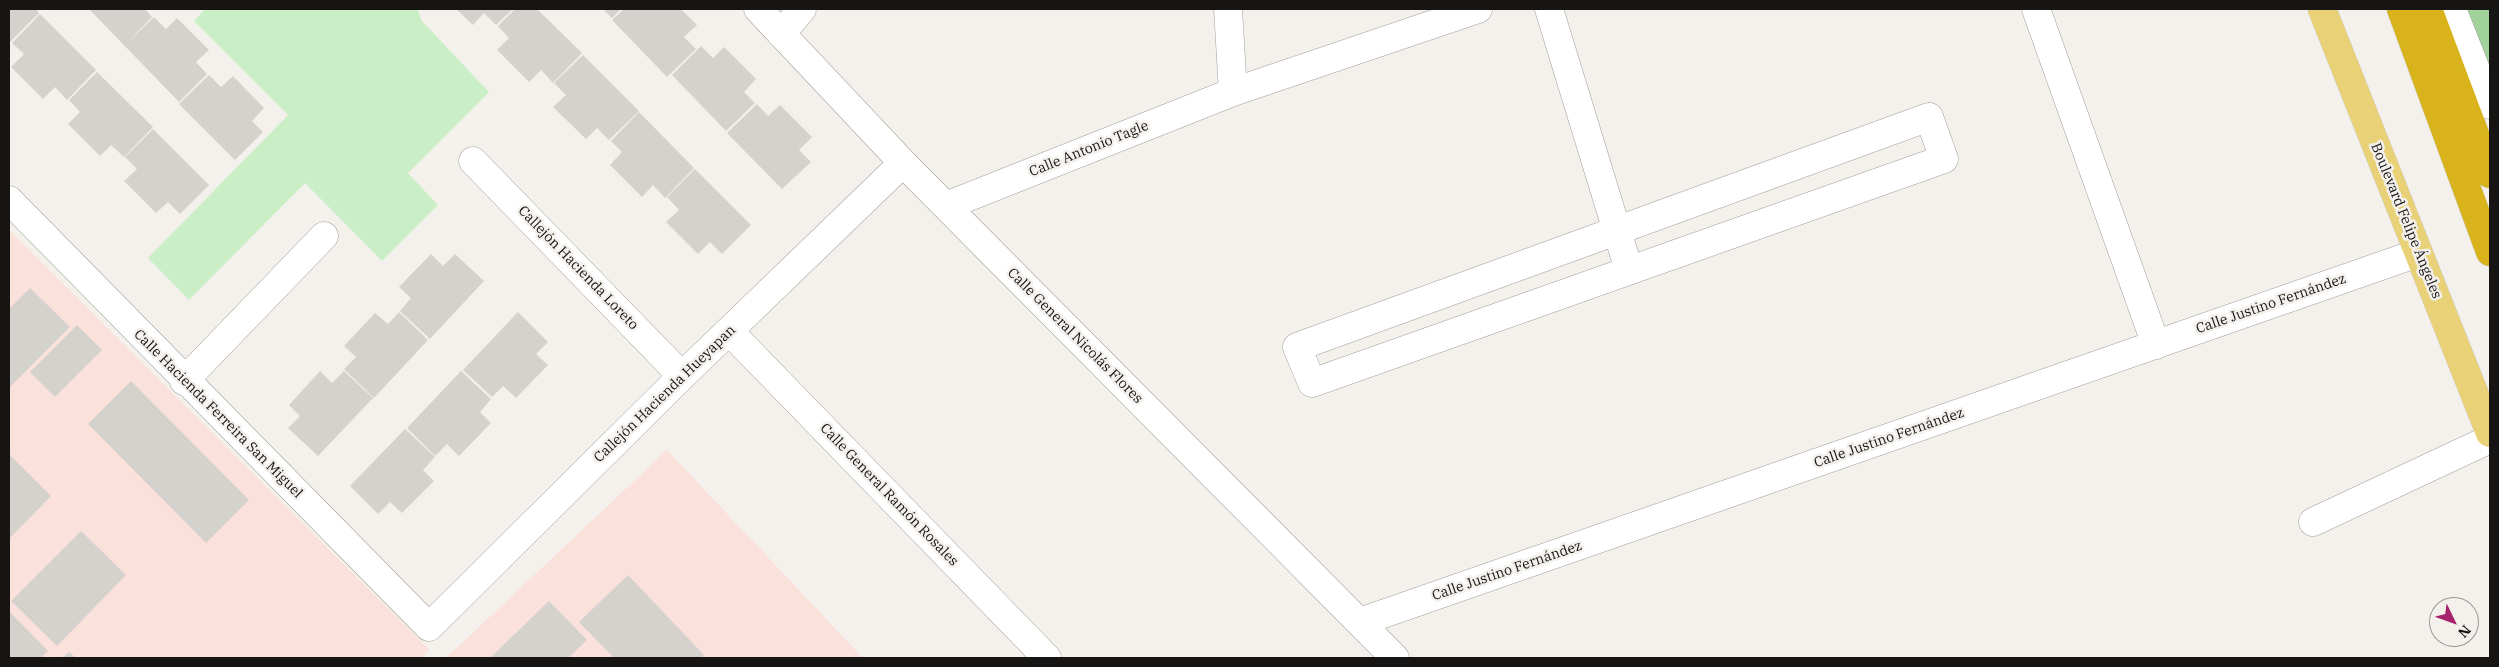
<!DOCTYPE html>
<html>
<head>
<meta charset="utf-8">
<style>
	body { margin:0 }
	#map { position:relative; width:2499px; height:667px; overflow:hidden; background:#f4f1ed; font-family:"IBM Plex Serif",serif }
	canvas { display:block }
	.frame { position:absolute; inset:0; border:10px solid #161514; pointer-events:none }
	.north { position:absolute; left:2429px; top:597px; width:50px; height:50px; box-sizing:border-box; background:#f4f1ed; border:1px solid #9b9996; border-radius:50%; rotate:132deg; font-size:14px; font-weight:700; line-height:20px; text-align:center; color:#161514 }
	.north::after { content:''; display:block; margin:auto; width:18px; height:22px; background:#a7226c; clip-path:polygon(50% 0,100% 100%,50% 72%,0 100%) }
</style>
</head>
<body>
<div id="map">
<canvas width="2499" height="667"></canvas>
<div class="frame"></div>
<div class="north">N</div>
</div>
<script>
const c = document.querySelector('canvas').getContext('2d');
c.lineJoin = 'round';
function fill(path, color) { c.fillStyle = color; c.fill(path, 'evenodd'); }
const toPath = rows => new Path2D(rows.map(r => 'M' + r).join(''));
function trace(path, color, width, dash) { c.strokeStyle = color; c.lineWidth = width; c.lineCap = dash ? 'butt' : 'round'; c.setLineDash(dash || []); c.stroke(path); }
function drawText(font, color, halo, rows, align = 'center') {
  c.font = font + ' "IBM Plex Serif",serif'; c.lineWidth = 5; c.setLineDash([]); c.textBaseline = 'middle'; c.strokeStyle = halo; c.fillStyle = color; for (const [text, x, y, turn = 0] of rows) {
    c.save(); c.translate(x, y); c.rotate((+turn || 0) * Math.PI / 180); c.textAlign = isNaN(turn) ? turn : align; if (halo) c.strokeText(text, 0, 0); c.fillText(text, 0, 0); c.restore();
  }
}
fill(toPath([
	[9,230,430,650,421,658,9,658],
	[667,450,863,658,446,658]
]), '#fbe1dc');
fill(toPath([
	[205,9,418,9,421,20,489,92,408,173,438,205,382,261,305,183,189,300,148,258,288,115,194,21]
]), '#caefc6');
fill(toPath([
	[2463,9,2490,9,2490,78]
]), '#a1d29b');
fill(toPath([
	[9,9,36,9,39,13,10,42],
	[89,9,145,9,152,17,126,44,154,17,166,29,177,18,209,50,196,62,207,74,179,102],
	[456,9,513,9,496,25,484,13,473,25],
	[515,9,537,9,582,53,553,83,541,70,529,82,497,50,509,38,498,26],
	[603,9,621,9,612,18],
	[624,9,681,9,697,25,684,37,696,49,667,77,612,20],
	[40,14,96,70,67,100,55,87,43,99,11,67,24,54,12,43],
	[701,46,713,58,724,47,756,79,744,92,755,103,726,131,672,75],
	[583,55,639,111,609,140,597,128,586,139,553,107,566,95,554,83],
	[97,72,153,127,124,157,111,145,100,156,68,124,80,112,69,100],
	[209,75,221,87,233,76,264,108,252,121,263,132,235,160,179,104],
	[757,104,768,116,780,105,812,137,799,150,811,162,782,189,727,133],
	[639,112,694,168,665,198,653,185,642,197,610,165,622,152,611,141],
	[153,129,209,185,180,214,168,202,156,213,124,181,137,169,125,157],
	[695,169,751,225,722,254,710,242,698,254,666,222,679,210,667,197],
	[431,254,443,266,455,254,484,281,430,339,400,311,411,298,399,287],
	[30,288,70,327,9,388,9,309],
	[399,312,428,340,374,398,344,369,356,357,344,346,375,313,388,324],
	[518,312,548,342,536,354,548,365,516,398,503,386,492,397,463,370],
	[77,325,102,350,55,397,30,372],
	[320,371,332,383,344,371,373,398,318,456,288,428,300,416,289,405],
	[461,371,491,399,480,412,491,423,459,456,447,444,435,456,407,428],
	[131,381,249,500,206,543,88,424],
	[405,429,435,457,423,470,434,481,402,513,390,502,378,514,350,486],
	[9,454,51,496,9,539],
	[81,531,126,575,57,646,11,601],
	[628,575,704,655,701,658,614,658,579,622],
	[549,601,587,640,568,658,490,658],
	[9,611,48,651,41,658,9,658],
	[69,652,76,658,62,658]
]), '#d5d2ce');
const minor = toPath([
	[758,9,903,163,1395,658],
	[1228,9,1233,92],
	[1549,9,1629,270],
	[2036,9,2156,345],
	[2452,9,2490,105],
	[781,34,802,9],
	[1929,117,1944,159,1312,383,1297,347,1929,117],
	[473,161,682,376],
	[9,200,429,627,682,376,903,163],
	[946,206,1233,92,1478,9],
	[730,332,1047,658],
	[184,381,324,236],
	[2313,522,2490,439],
	[1360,622,2418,253]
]);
const major = toPath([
	[2322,9,2490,433]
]);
const highway = toPath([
	[2401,9,2490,252],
	[2428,9,2490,174]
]);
trace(minor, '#a19f9b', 29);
trace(major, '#d0d0d0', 29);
trace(highway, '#d0d0d0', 29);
trace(minor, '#fff', 28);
trace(major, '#e8d176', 28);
trace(highway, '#d8b31b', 28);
drawText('14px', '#161514', '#f4f1ed', [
	["Calle Antonio Tagle",1089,149,-22],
	["Boulevard Felipe Ángeles",2406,221,68],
	["Callejón Hacienda Loreto",578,268,46],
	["Calle Justino Fernández",2271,304,-19],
	["Calle General Nicolás Flores",1075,336,45],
	["Callejón Hacienda Hueyapan",665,394,-44],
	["Calle Hacienda Ferreira San Miguel",218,414,45],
	["Calle Justino Fernández",1889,438,-19],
	["Calle General Ramón Rosales",889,495,46],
	["Calle Justino Fernández",1507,571,-19]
]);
</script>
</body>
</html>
